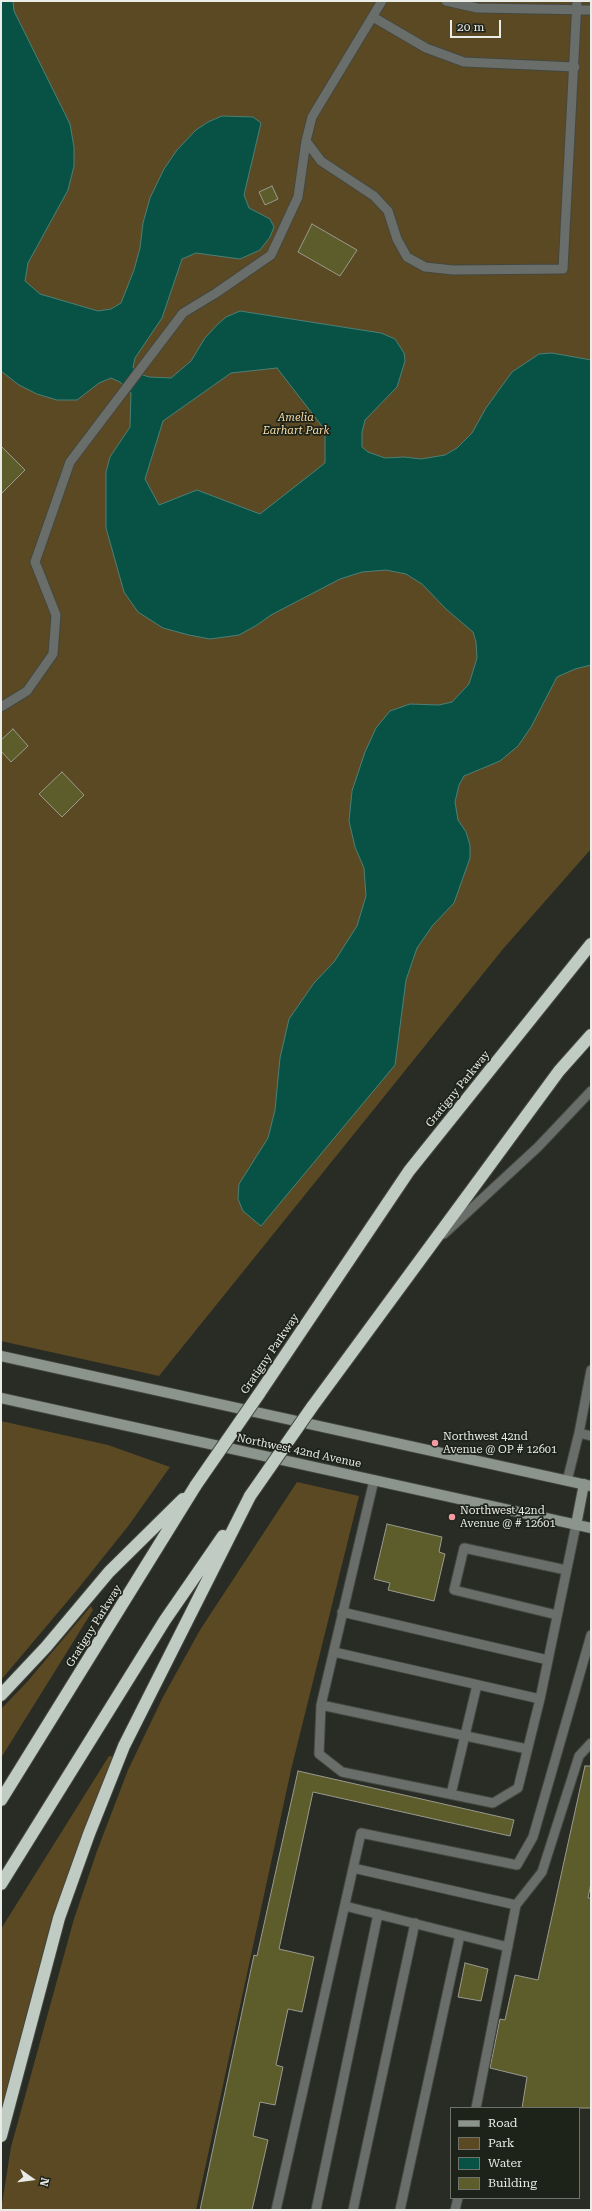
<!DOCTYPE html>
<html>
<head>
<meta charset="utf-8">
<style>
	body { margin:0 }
	#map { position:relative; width:592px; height:2211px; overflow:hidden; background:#282c24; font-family:"Roboto Serif",serif }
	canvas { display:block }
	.frame { position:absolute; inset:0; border:2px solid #e9ece7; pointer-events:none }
	.legend { position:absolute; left:450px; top:2107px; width:130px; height:92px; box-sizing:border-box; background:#1e231a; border:1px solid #6f736c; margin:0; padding:5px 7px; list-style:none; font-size:12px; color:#e9ece7 }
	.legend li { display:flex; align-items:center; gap:8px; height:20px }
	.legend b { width:20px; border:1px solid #6f736c }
	.north { position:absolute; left:12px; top:2159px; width:40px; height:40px; -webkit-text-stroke:3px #1e231a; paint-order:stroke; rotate:104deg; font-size:11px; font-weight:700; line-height:16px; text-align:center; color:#e9ece7 }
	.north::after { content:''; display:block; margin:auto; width:14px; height:18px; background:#e9ece7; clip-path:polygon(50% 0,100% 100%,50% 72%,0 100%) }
	.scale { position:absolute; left:450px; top:20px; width:51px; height:18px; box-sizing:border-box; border:2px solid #e9ece7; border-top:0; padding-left:5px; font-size:12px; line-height:14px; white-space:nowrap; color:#e9ece7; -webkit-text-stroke:3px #1e231a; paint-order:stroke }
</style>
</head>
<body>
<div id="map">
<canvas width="592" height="2211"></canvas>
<div class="frame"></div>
<ul class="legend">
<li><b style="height:5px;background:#8c948e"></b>Road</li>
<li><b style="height:11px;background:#5b4924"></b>Park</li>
<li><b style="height:11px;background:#075245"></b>Water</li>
<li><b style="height:11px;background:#5d5c2b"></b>Building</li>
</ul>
<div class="north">N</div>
<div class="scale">20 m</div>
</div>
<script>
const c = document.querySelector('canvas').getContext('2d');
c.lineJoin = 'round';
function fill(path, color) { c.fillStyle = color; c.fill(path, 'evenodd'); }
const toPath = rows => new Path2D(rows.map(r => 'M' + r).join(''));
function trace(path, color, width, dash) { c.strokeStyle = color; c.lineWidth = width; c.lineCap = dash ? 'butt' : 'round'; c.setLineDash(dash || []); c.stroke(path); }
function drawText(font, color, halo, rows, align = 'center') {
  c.font = font + ' "Roboto Serif",serif'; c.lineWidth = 3.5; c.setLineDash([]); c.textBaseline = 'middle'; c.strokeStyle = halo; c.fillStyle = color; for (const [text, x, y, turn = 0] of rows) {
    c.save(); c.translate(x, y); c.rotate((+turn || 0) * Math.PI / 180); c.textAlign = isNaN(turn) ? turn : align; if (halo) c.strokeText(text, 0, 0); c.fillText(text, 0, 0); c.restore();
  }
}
fill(toPath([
	[1,1,591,1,591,849,503,949,159,1376,1,1341],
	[1,1421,108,1445,170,1467,129,1525,77,1590,1,1680],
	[297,1482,359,1496,291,1770,196,2210,1,2210,11,2147,74,1919,97,1851,128,1770,163,1697,200,1630],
	[91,1606,93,1610,1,1758,1,1709,27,1682],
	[109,1756,114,1757,52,1918,1,2112,1,1929]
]), '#5b4924');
const water = toPath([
	[1,1,13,1,14,11,70,124,74,147,74,166,68,190,28,263,25,281,40,294,98,311,111,309,121,303,134,270,140,248,143,223,150,198,164,169,177,150,196,130,208,122,222,116,253,117,261,123,244,195,249,208,270,219,274,227,270,237,260,250,240,259,196,253,182,259,162,318,135,358,133,367,137,373,149,377,171,378,191,361,205,338,218,324,226,317,240,311,381,333,395,339,404,353,405,361,397,387,365,420,362,432,362,447,368,452,385,458,404,457,421,459,445,455,457,448,472,433,486,408,512,372,539,354,552,353,591,360,591,665,575,669,557,677,531,727,518,746,500,761,464,776,459,785,455,802,458,820,466,832,470,845,470,858,454,903,433,925,417,948,406,980,395,1065,261,1226,243,1211,238,1199,239,1184,268,1138,275,1110,280,1058,289,1019,314,983,334,962,357,926,366,896,364,868,355,847,349,821,352,791,365,752,376,728,390,711,410,704,439,705,452,702,469,684,477,658,476,642,473,632,446,609,422,584,406,574,386,570,362,572,340,579,271,615,257,625,239,635,210,639,189,635,163,628,138,612,124,592,106,528,106,472,110,457,130,427,131,393,120,382,111,378,99,383,77,400,57,400,37,394,19,385,1,371,1,1],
	[277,368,325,430,325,463,260,514,197,490,159,505,145,479,163,421,231,373,277,368]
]);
fill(water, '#075245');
trace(water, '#4b8076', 1);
const building = toPath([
	[272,186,278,199,265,205,259,192,272,186],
	[312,224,357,250,340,276,298,252,312,224],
	[1,446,25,470,1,494,1,446],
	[13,729,28,746,11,762,1,751,1,740,13,729],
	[62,772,84,795,62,817,39,794,62,772],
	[387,1524,442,1537,439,1552,445,1554,434,1601,388,1590,390,1583,374,1579,387,1524],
	[585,1766,591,1766,591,1883,588,1898,591,1898,591,2108,522,2108,527,2077,490,2068,500,2019,505,2020,515,1975,538,1980,585,1766],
	[298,1771,514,1820,510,1836,313,1792,279,1949,314,1957,302,2012,288,2009,276,2065,283,2067,275,2105,260,2102,253,2136,268,2140,252,2210,200,2210,254,1955,257,1956,298,1771],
	[465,1963,488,1969,481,2001,458,1997,465,1963]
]);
fill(building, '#5d5c2b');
trace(building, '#9a9a8e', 1);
const lane = toPath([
	[446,1,477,8,591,10],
	[373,17,426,48,464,62,575,67],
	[306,141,321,161,374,196,388,211,397,239,407,257,425,267,453,270,563,269,577,1],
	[1,707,27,691,53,654,56,615,35,562,70,462,183,313,216,293,271,255,298,197,306,141,312,117,382,1],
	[444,1234,538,1147,591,1091],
	[579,1433,591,1436],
	[374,1480,321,1705,319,1754,342,1772,493,1803,518,1788,540,1699,576,1525],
	[567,1481,579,1433,591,1370],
	[342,1612,548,1660],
	[557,1615,454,1590,464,1548,566,1570],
	[334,1652,540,1699],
	[321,1705,527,1749],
	[451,1794,477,1685],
	[353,1868,516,1905],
	[345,1906,508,1947],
	[476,2108,516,1905,542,1872,579,1756,591,1743],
	[276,2210,361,1833,517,1865,533,1837,591,1635],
	[316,2210,378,1914],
	[353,2210,415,1923],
	[400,2210,460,1935],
	[455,2210,458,2198]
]);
const secondary = toPath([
	[1,1356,591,1486],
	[1,1398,591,1528],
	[576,1525,584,1484]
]);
const highway = toPath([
	[259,1394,409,1171,591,944],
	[312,1407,559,1071,591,1035],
	[1,1695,46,1647,109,1572,183,1499],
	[1,1800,196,1485],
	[1,1884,165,1620,223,1536],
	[1,2136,59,1918,89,1834,124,1746,250,1496]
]);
trace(lane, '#43473f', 11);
trace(secondary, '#43473f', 12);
trace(highway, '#43473f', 14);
trace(lane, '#696e6a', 9);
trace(secondary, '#8c948e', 10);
trace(highway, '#c0ccc3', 12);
const highwayBridge = toPath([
	[196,1485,259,1394],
	[250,1496,312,1407]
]);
trace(highwayBridge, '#43473f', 14, []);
trace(highwayBridge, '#c0ccc3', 12);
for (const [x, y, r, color] of [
	[435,1443,4,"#f49aa3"],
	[452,1517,4,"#f49aa3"]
]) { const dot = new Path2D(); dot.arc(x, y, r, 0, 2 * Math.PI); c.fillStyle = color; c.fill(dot); trace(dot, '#1e231a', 1.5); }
drawText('italic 11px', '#f9dca3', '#1e231a', [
	["Amelia",296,418],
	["Earhart Park",296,431]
]);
drawText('11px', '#e9ece7', '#1e231a', [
	["Gratigny Parkway",458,1089,-51],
	["Gratigny Parkway",270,1354,-56],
	["Northwest 42nd Avenue",299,1451,12],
	["Gratigny Parkway",94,1626,-58]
]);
drawText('11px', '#e9ece7', '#1e231a', [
	["Northwest 42nd",443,1437],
	["Avenue @ OP # 12601",443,1450],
	["Northwest 42nd",460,1511],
	["Avenue @ # 12601",460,1524]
], 'left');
</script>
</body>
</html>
